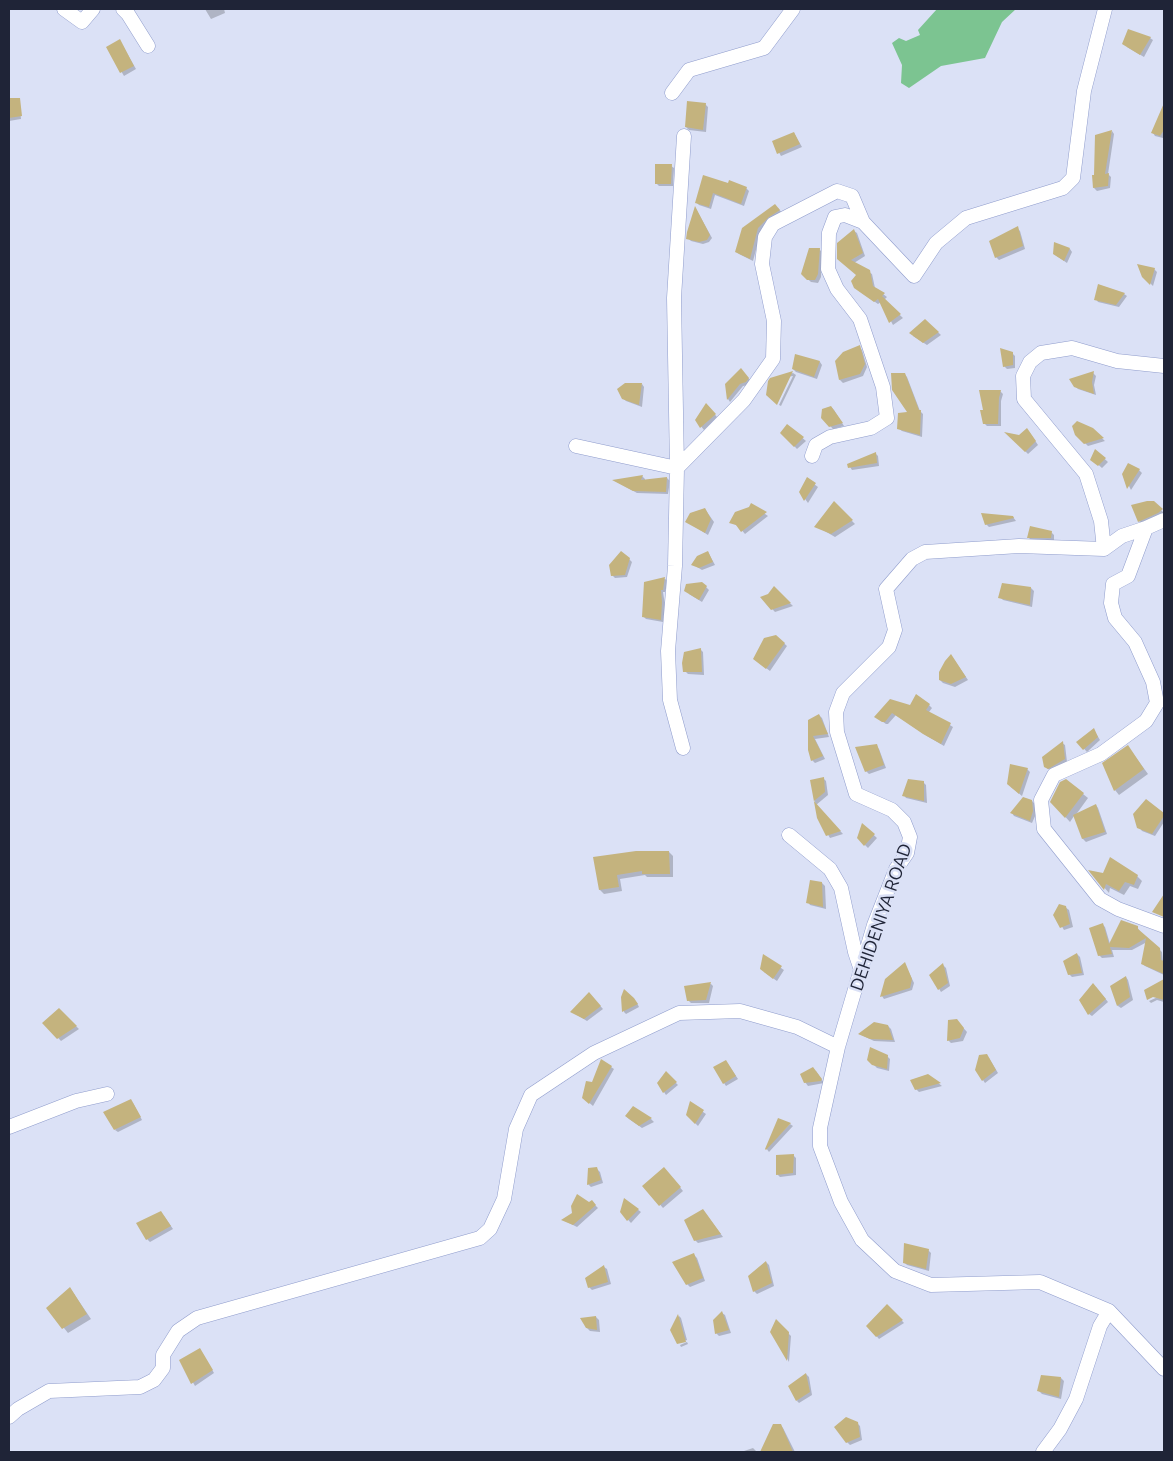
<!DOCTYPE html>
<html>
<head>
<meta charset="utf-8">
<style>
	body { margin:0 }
	#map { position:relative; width:1173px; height:1461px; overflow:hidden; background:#dbe1f6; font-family:Ubuntu,sans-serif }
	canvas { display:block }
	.frame { position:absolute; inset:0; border:10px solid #1f2437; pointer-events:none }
</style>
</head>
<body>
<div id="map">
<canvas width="1173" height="1461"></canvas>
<div class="frame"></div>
</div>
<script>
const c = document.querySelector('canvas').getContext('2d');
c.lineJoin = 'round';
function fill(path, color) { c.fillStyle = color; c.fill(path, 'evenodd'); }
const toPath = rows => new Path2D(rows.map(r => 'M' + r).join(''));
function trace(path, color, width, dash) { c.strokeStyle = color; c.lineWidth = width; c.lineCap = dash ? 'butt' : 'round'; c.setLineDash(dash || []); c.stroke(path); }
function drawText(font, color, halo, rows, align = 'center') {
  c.font = font + ' Ubuntu,sans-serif'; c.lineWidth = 5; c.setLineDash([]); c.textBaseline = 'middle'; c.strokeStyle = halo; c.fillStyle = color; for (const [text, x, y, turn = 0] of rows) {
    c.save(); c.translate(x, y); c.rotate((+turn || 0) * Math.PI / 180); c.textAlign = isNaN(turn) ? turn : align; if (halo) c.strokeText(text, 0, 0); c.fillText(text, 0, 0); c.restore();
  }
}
fill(toPath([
	[937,9,1016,9,1002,22,985,58,941,66,909,88,901,83,902,65,892,43,899,38,906,41,920,35,918,30]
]), '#7cc491');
fill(toPath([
	[205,9,224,9,225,13,211,19],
	[1150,38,1153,40,1144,57,1127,47],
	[120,41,136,69,124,76,107,47],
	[9,99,20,100,19,100,21,119,9,121],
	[705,104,708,107,706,132,689,130,686,127],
	[1158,120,1164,122,1163,138,1155,136,1153,133],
	[1112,131,1114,134,1108,174,1111,177,1110,188,1097,191,1094,188,1095,176],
	[794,133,802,147,781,156,773,142],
	[671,166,674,168,673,186,659,186,656,183],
	[704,177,746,188,749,191,744,206,715,195,711,209,699,205,696,202],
	[778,208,782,213,761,231,753,261,739,254,736,251,743,228],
	[696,209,712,238,709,242,703,244,691,241,688,238],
	[1017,228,1020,231,1025,249,999,260,996,257],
	[854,231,857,233,865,256,854,263,872,274,875,288,887,297,884,300,903,318,893,325,881,302,878,304,859,291,857,275,842,262],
	[1055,244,1070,249,1072,252,1067,263,1054,254],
	[819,249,822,252,821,277,818,283,811,282,802,274],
	[1154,269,1157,272,1153,286,1143,276],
	[1124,294,1127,296,1119,307,1098,302,1096,299],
	[925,320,941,335,927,345,913,336],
	[859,347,862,350,867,367,863,376,843,383,840,380,836,361],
	[1012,353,1015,356,1015,368,1007,369,1004,366],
	[796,356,820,362,822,365,817,379,796,372,793,369],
	[741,370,751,381,749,385,743,386,730,402,728,399,726,384],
	[793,373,796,375,781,406,779,405,793,376,771,379],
	[1093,373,1096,376,1094,385,1096,395,1078,389,1075,386],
	[904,374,907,377,920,411,923,414,922,437,902,431,898,428,909,413],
	[642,384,644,387,642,407,626,401,623,398],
	[1000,391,1003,394,1001,401,1001,426,987,426,984,423,984,411],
	[706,405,717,417,704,430,696,420],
	[831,407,834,410,844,426,833,429,822,417],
	[787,425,806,441,797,449,782,433],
	[1092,429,1105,441,1088,446,1076,434],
	[1030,433,1038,445,1028,454,1008,434,1019,436],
	[1096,451,1108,462,1102,468,1092,459],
	[876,454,878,456,879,466,852,470,850,467],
	[1139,470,1142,473,1131,490,1123,474],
	[642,476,645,479,645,481,667,478,670,481,668,494,637,493,615,481],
	[807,479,818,487,808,503,800,492],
	[834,503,855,524,835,537,816,526],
	[1154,503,1164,513,1142,524,1139,521],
	[752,505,768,516,745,534,739,527,731,522],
	[705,509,714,522,708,535,686,521],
	[1013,517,1016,521,989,527,986,524],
	[1051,532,1054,535,1054,541,1031,540,1028,537],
	[708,552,715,565,702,570,692,564],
	[629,559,632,562,627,577,615,578,612,575],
	[665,579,668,581,665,592,663,592,665,605,663,622,646,619,643,616,645,583],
	[706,587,709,590,702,602,689,594],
	[774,588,793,606,775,612,762,598,769,595],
	[1031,588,1034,591,1032,607,1003,600,1000,597],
	[776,636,787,646,770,671,758,662],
	[700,649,703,652,704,675,688,674,685,671],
	[953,658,968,680,955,687,943,683,940,680],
	[929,705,932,708,929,712,953,727,944,746,927,736,896,715,888,724,886,724,876,717,911,706],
	[819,715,822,718,829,737,815,739,825,759,815,763,812,760,809,750],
	[1094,730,1100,740,1087,752,1078,742],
	[1062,743,1065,745,1067,762,1052,771,1048,769,1045,766],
	[876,746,879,749,886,768,869,774,866,771],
	[1132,752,1148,774,1119,795,1115,790],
	[1027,769,1030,772,1022,796,1011,787],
	[823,778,826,781,828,795,816,805,843,834,830,838,818,818,811,781],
	[923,782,926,785,927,803,906,798,904,795],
	[1083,794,1088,798,1075,816,1096,805,1098,808,1107,834,1086,842,1083,839,1074,816,1070,822,1052,802],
	[1032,801,1035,804,1036,814,1032,823,1014,816,1012,813],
	[1147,801,1164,814,1164,822,1155,836,1142,831,1139,827],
	[863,825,877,838,868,848,858,838],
	[669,852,673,856,673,877,647,877,645,875,620,879,622,891,604,894,600,890,595,858],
	[1091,872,1104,875,1137,876,1142,881,1138,889,1130,886,1124,895,1110,888,1109,893],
	[822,883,825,886,826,909,810,905,808,902],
	[1065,907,1069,910,1073,927,1064,930,1055,915],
	[1103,925,1105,927,1110,944,1137,927,1141,933,1162,952,1164,975,1145,966,1142,963,1147,942,1132,950,1112,950,1114,957,1102,958,1099,955],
	[1077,954,1080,957,1084,975,1072,977,1069,974],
	[763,956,784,970,777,981,764,972],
	[905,964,914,983,912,990,884,999,882,996],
	[943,965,946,968,950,986,941,992,931,975],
	[1126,977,1128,980,1133,1000,1121,1008,1118,1006,1112,986],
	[1164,980,1164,1002,1157,1000,1151,1003,1149,1001,1160,996,1145,991],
	[711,984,713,986,709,1003,691,1003,688,1000,685,987],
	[1096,987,1108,1002,1092,1016,1089,1014],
	[592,997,603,1009,587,1021,572,1012],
	[622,997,637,1003,639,1007,626,1014,624,1012],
	[59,1010,79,1029,61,1041,44,1023],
	[959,1023,967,1032,963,1041,951,1043,948,1040],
	[888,1026,891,1029,895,1042,874,1041,859,1034],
	[887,1056,890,1059,889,1071,877,1068,868,1059],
	[989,1058,998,1073,985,1083,983,1080],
	[728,1064,738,1079,726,1086,724,1083],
	[611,1067,614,1069,593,1106,586,1100],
	[816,1071,824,1083,808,1086,805,1082],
	[666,1073,678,1085,666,1095,664,1092],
	[928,1075,942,1086,919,1092,916,1089],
	[133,1103,142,1120,118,1132,115,1130],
	[690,1103,706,1114,698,1126,687,1115],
	[633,1108,651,1119,654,1122,642,1128,629,1119,626,1116],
	[790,1124,793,1126,769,1152,766,1148],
	[793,1155,796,1158,796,1175,780,1177,777,1174],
	[597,1169,600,1172,603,1183,591,1187,588,1184],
	[667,1172,683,1191,663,1208,644,1186],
	[625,1200,641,1212,631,1223,621,1212],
	[589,1204,595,1205,598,1208,577,1227,563,1220],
	[706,1214,723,1237,698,1243,695,1240],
	[164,1216,173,1229,150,1242,147,1239],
	[928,1250,931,1253,929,1271,907,1265,904,1262],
	[694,1255,697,1258,705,1281,690,1287,687,1284],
	[766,1262,769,1265,774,1286,757,1294,754,1291],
	[604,1267,607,1269,611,1284,592,1290,589,1287],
	[70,1288,91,1319,68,1333,48,1308],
	[887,1305,904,1323,879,1339,868,1326],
	[722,1313,725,1315,731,1333,719,1336,716,1333],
	[679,1316,681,1318,687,1340,678,1343,672,1330],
	[596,1317,599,1320,600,1332,590,1331,587,1328],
	[776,1321,791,1336,789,1362,772,1331],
	[687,1342,688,1344,681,1347,680,1345],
	[200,1349,214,1373,195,1386,181,1361],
	[806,1374,809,1377,812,1395,799,1403,797,1401],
	[1061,1378,1064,1381,1061,1399,1042,1394,1039,1391],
	[857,1423,860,1426,862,1440,850,1445,847,1442],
	[780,1425,783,1428,795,1452,770,1452,764,1447],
	[753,1448,757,1452,741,1452]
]), '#0003');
fill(toPath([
	[1128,29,1151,37,1140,55,1122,44],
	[120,39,134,66,120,73,106,47],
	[9,98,20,98,22,116,9,118],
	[687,101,706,103,703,130,685,127],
	[1164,103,1164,130,1160,136,1151,133],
	[1112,130,1105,174,1109,173,1108,186,1093,188,1092,175,1094,175,1095,135],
	[794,132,800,144,777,154,772,141],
	[655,164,672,164,671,184,655,184],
	[703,175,728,183,729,180,747,187,741,204,713,193,709,207,695,203],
	[775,204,780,210,769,217,758,228,750,259,735,252,742,228],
	[695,206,710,235,707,240,699,242,686,239,687,232],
	[1018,226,1023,246,995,258,989,241],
	[854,229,863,253,851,260,870,270,873,286,885,293,882,296,901,314,889,323,878,299,874,302,854,288,851,281,856,275,837,259,837,243],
	[1054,242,1070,248,1064,261,1053,254],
	[809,248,820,248,818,274,815,280,807,280,801,274],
	[1137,264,1155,268,1150,285,1142,277],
	[1098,284,1125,293,1116,305,1094,300],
	[925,319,939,332,923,343,909,333],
	[860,345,865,364,860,374,839,380,835,361,843,352],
	[1000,348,1013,352,1013,365,1003,367],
	[795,354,820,361,814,377,792,369],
	[741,368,749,378,746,382,740,384,727,400,725,384],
	[793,371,777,405,766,395,768,381,770,378],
	[1094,371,1092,382,1094,394,1074,387,1069,379],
	[891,373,905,373,919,410,921,410,920,435,897,429,898,413,907,412,892,390],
	[625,383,642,383,639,405,622,399,617,389],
	[979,390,1001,390,999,398,998,424,983,424,980,410,983,410],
	[706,403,716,414,700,428,695,420],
	[831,406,843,423,829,427,821,418,822,409],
	[1077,421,1093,428,1104,438,1084,444,1075,435,1072,426],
	[787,424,804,437,794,447,780,433],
	[1027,428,1036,441,1025,452,1004,432,1019,435],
	[1095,449,1106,458,1098,466,1090,460],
	[876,452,877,463,848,468,847,464],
	[1128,463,1140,469,1127,489,1122,474],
	[643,475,641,480,667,477,666,492,633,491,612,480],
	[807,477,816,483,804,501,799,492],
	[834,501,853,520,831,534,814,527],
	[1147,501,1154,501,1163,509,1158,513,1138,522,1131,505],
	[751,503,767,512,741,532,736,525,729,523,735,512,749,507],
	[705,508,711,519,705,533,685,522,690,513],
	[981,513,1013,516,1014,518,985,525],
	[1030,526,1052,531,1051,538,1027,538],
	[621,551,630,558,625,575,611,576,609,565],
	[708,551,713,562,699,568,691,565,697,556],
	[665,577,663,590,661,590,662,602,661,620,642,617,644,582],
	[702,582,707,586,699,600,684,591,686,584],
	[1002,583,1031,587,1030,605,998,598],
	[774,586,791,603,771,610,760,597,768,594],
	[776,635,785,643,766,669,753,659,764,638],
	[701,648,702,672,683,672,682,663,684,652],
	[951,654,966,677,951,684,939,680,939,672,945,661],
	[916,694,930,704,926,710,951,723,941,744,923,734,892,713,885,722,882,722,874,717,890,699,910,705],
	[819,714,828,734,813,736,823,756,811,761,808,750,808,720],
	[1094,728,1098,737,1083,750,1076,742],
	[1063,741,1065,759,1048,769,1044,767,1042,757],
	[877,744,884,765,865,772,855,747],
	[1128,745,1144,769,1114,791,1102,763],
	[1010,764,1028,768,1019,794,1007,784],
	[824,777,825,792,814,801,841,831,826,836,817,818,810,780],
	[908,779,924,781,924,801,902,796],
	[1066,779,1084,793,1065,818,1050,802,1060,782],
	[1023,797,1032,800,1033,811,1030,821,1010,813],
	[1146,799,1164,813,1164,816,1152,834,1137,828,1133,814],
	[1096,804,1105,832,1082,839,1073,815],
	[862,823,875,834,864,846,857,838],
	[636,851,669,851,670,874,642,874,642,871,617,875,619,887,599,890,593,857],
	[1110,857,1138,875,1134,885,1125,882,1119,891,1106,884,1104,890,1088,870,1103,873],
	[810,880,822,882,823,907,806,903],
	[1164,894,1164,917,1152,912],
	[1059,904,1066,906,1070,924,1060,928,1053,915],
	[1121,920,1138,926,1138,929,1160,948,1161,960,1164,961,1164,974,1141,964,1146,938,1129,948,1110,947,1112,954,1098,956,1089,928,1103,923,1109,944],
	[1077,953,1082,973,1068,975,1063,961],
	[763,954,782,966,773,979,760,969],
	[905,962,912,979,910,988,880,997,885,979],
	[943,963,948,983,938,990,929,975],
	[1126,976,1130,997,1117,1006,1110,986],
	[1164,979,1164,1000,1153,997,1147,1000,1144,990],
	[711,982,706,1000,687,1001,684,986],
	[1093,983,1106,999,1088,1015,1079,1000],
	[624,989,634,998,638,1004,622,1012,621,997],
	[589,992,601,1006,584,1019,570,1012],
	[59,1008,77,1026,57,1039,42,1023],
	[957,1019,964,1028,960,1038,947,1041,948,1020],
	[874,1022,888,1025,893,1040,870,1039,858,1034],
	[870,1047,888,1055,887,1069,872,1065,867,1060],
	[987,1054,996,1070,982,1081,975,1070,979,1055],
	[601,1059,612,1066,589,1104,582,1098,586,1081,592,1082],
	[726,1060,736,1076,723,1084,713,1067],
	[813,1067,822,1079,821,1081,804,1083,800,1074],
	[666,1071,677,1082,663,1093,657,1083],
	[928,1074,941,1083,915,1090,910,1080],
	[131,1099,141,1117,114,1130,103,1112],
	[690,1101,704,1110,695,1124,686,1115],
	[633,1106,652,1118,639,1126,625,1116],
	[778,1118,791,1123,766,1150,765,1149],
	[794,1154,793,1173,776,1175,776,1155],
	[597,1167,601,1180,587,1185,588,1168],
	[664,1167,681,1187,659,1206,642,1186],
	[577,1194,589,1202,592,1200,596,1205,573,1225,561,1220,572,1213,571,1206],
	[624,1198,639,1209,627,1221,620,1212],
	[703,1209,721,1234,694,1241,684,1220],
	[161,1211,171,1226,146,1240,136,1223],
	[904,1243,929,1249,926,1269,903,1263],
	[694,1253,703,1278,686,1285,672,1262],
	[766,1261,772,1283,753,1292,748,1276],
	[604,1265,608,1282,588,1288,585,1278],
	[70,1287,87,1314,62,1329,46,1308],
	[887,1304,903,1320,876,1337,866,1326],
	[722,1311,729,1330,715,1334,713,1320],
	[678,1314,686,1342,677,1344,670,1330],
	[596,1316,597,1330,586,1328,580,1318],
	[776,1319,789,1332,787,1361,770,1332],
	[200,1348,213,1370,191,1384,179,1360],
	[806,1373,810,1392,796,1401,788,1386],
	[1041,1375,1061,1377,1059,1397,1037,1391],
	[846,1417,858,1422,860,1437,846,1443,834,1427],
	[773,1424,781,1424,793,1452,760,1452]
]), '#c4b37e');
const minor = toPath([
	[64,9,82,22,93,9],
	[123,9,128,14,148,46],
	[672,93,689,70,764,48,793,9],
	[576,446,677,468,744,400,773,359,774,321,762,264,765,237,773,224,837,191,852,196,863,222],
	[812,456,816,445,830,437,871,428,887,418,883,387,860,319,837,289,828,269,829,233,835,217,845,215,863,222,914,276,936,243,966,218,1063,188,1073,178,1084,91,1105,9],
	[1164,520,1146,528,1122,536,1104,549,1019,546,925,552,912,559,886,589,895,630,889,647,843,693,836,712,837,732,856,794,892,810,904,822,910,837,907,853,896,869,874,925,838,1047,820,1128,820,1146,841,1202,862,1240,895,1271,931,1285,1040,1282,1109,1311,1164,1369],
	[1146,528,1128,576,1113,584,1111,603,1115,618,1135,642,1153,682,1157,703,1146,721,1101,754,1054,775,1041,800,1044,829,1100,899,1118,909,1164,926],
	[1104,549,1101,521,1086,474,1024,399,1023,376,1030,362,1041,353,1072,348,1117,361,1164,366],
	[683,748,670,700,668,651,675,566,677,468,674,298,684,136],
	[789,835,830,869,841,888,855,952,861,970],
	[9,1127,76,1101,107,1094],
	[9,1417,18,1409,49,1391,140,1387,154,1380,163,1368,163,1355,178,1331,197,1318,480,1238,490,1229,504,1199,516,1129,531,1095,594,1053,679,1013,740,1011,797,1027,838,1047],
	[1043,1452,1060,1429,1076,1399,1100,1326,1109,1311]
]);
trace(minor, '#8f9ccc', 15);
trace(minor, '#fff', 14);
drawText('18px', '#1f2437', '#dbe1f6', [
	["DEHIDENIYA ROAD",881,917,-71]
]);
</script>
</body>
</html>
